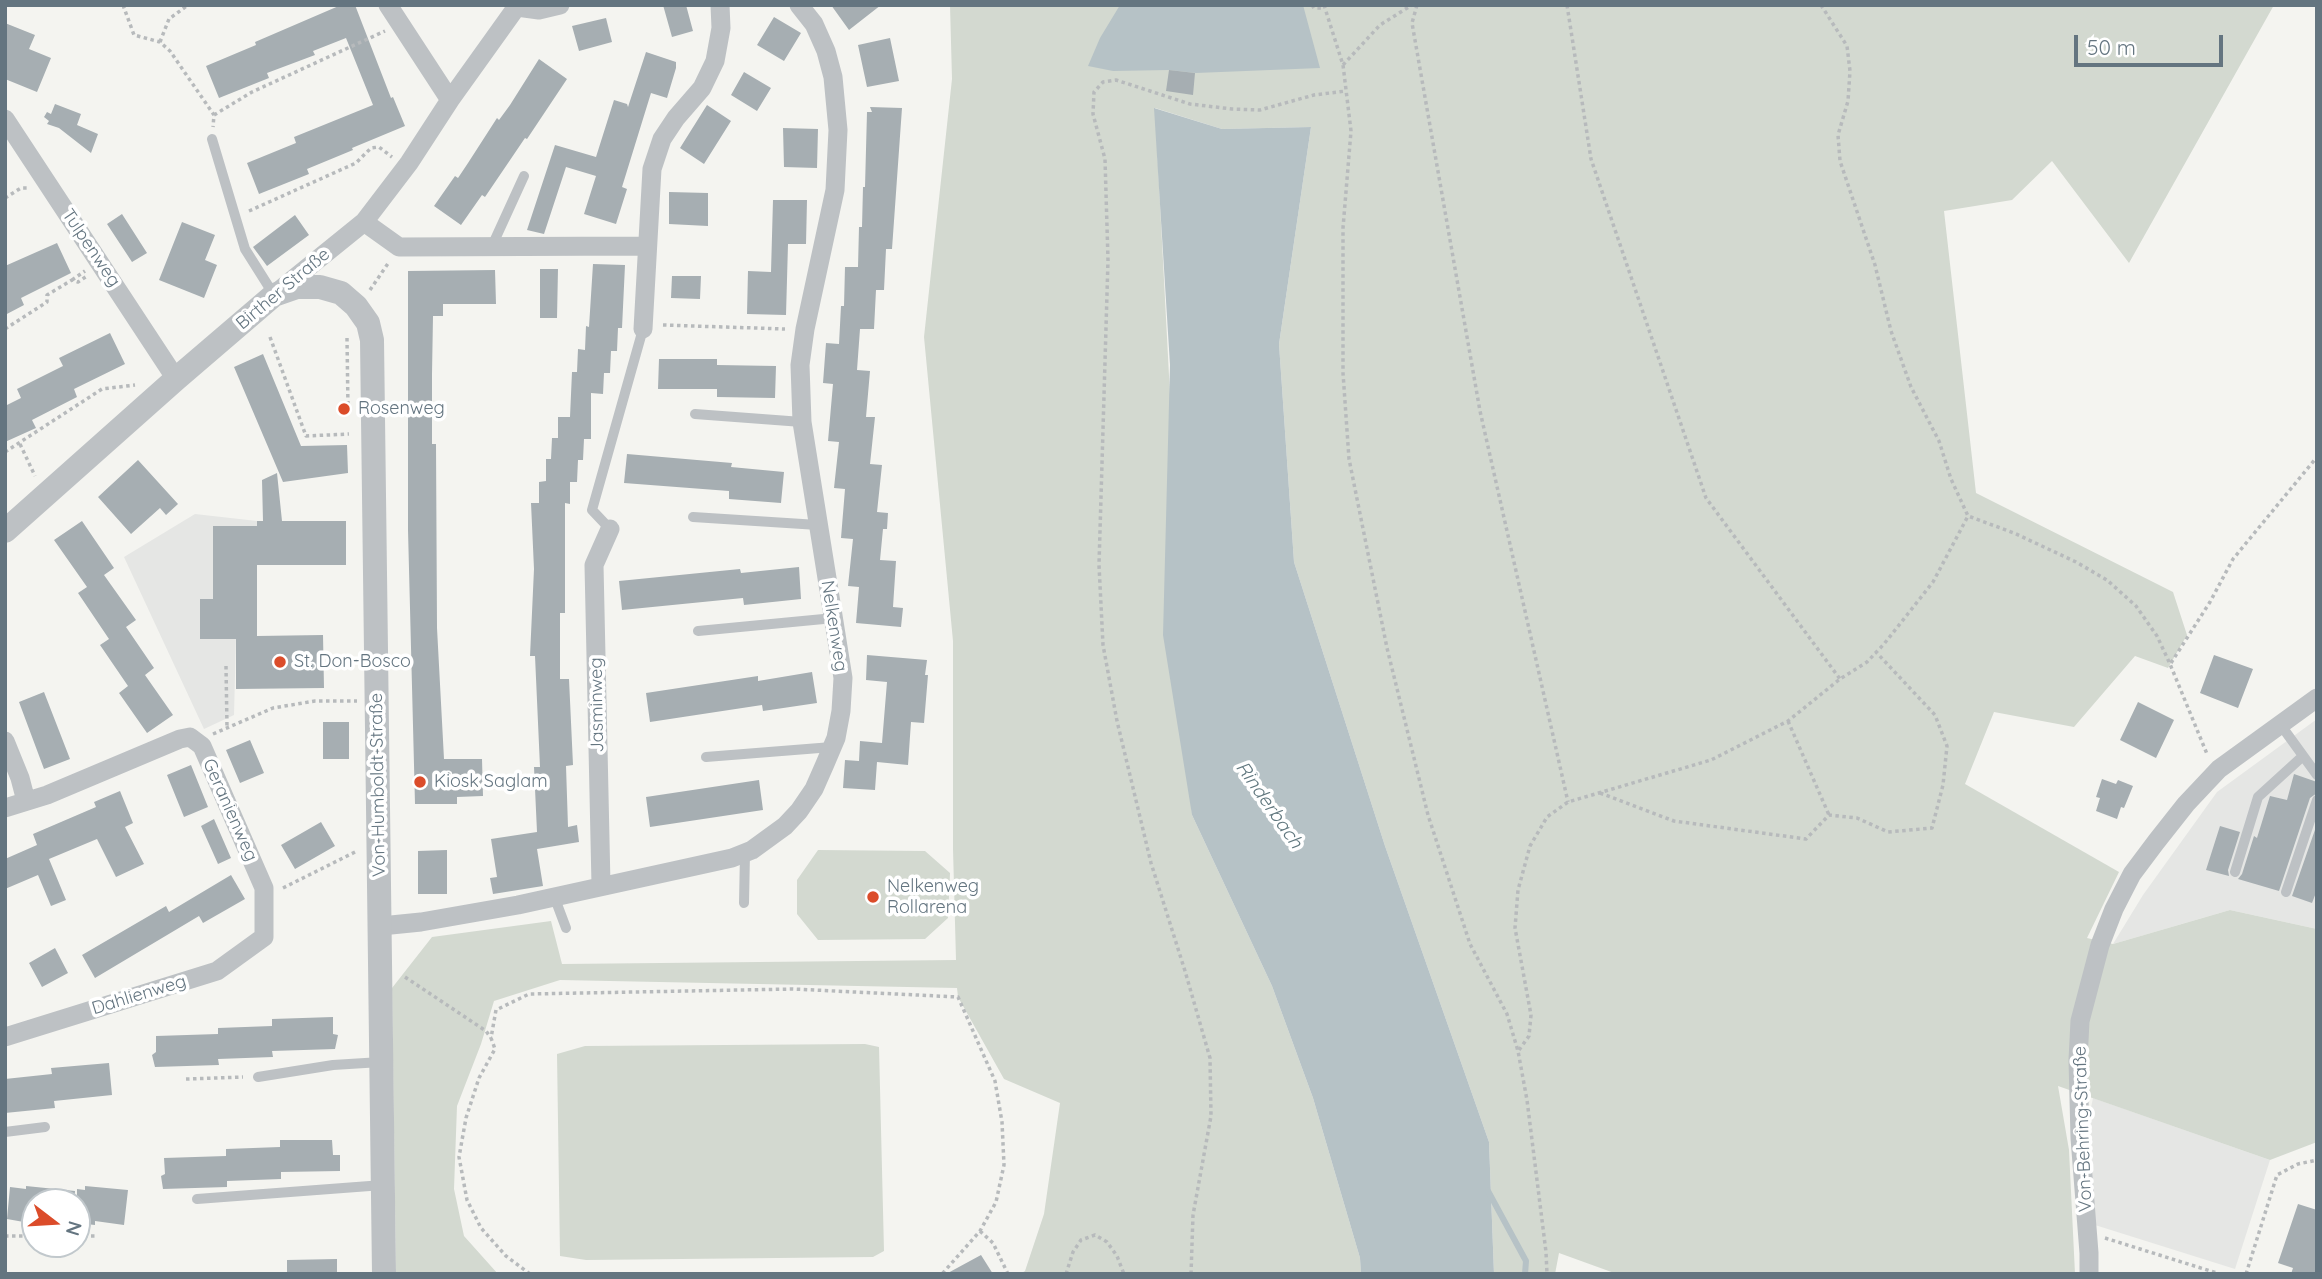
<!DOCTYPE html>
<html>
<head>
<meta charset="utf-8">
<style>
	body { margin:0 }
	#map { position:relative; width:2322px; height:1279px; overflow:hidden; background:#f4f4f0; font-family:Quicksand,sans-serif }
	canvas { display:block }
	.frame { position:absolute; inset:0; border:7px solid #647580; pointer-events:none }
	.north { position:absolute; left:21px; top:1188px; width:70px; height:70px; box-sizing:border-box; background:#fff; border:2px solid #c1c8cc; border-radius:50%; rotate:107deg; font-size:19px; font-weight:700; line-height:28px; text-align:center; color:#647580 }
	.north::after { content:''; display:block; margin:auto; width:24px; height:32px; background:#db4c2a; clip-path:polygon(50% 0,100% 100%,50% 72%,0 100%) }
	.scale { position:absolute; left:2074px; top:35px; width:149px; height:32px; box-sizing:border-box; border:4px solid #647580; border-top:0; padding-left:9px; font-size:21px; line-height:24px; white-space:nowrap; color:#647580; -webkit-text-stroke:5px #fff; paint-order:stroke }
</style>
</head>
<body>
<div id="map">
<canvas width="2322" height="1279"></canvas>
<div class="frame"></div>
<div class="north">N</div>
<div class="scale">50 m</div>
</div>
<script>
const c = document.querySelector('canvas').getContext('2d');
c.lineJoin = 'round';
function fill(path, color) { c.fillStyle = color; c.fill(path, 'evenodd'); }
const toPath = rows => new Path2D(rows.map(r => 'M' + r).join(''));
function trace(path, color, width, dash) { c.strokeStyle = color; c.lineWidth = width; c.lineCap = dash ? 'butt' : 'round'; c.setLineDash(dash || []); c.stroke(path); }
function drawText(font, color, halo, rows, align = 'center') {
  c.font = font + ' Quicksand,sans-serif'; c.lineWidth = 7; c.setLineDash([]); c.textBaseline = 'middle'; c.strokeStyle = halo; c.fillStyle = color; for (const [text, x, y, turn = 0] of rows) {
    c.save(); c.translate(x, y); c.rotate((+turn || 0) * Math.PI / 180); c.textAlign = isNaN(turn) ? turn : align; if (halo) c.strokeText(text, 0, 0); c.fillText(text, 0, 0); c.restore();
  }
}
fill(toPath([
	[195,514,257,521,257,636,236,636,234,715,204,729,124,557],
	[2317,719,2317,929,2230,910,2113,944,2143,895,2217,792],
	[2093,1098,2270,1160,2235,1269,2095,1225,2088,1122]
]), '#e5e6e4');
fill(toPath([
	[950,5,2274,5,2129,263,2052,161,2012,200,1944,211,1976,493,2173,592,2187,635,2168,668,2135,656,2074,727,1994,712,1965,784,2119,872,2087,938,2113,944,2230,910,2317,929,2317,1142,2270,1160,2058,1086,2069,1150,2075,1274,1617,1274,1559,1253,1555,1274,1494,1274,1489,1142,1385,846,1294,562,1279,344,1311,127,1222,129,1155,108,1192,815,1272,986,1313,1098,1360,1258,1361,1274,1020,1274,1025,1271,1044,1214,1060,1103,1004,1079,958,997,957,988,560,980,494,1001,481,1044,457,1106,454,1189,464,1236,498,1274,396,1274,392,988,432,937,551,921,562,964,956,960,953,849,953,641,924,337,952,79],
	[818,850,925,851,950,873,948,918,925,939,818,940,797,914,797,880],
	[865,1044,879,1047,884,1251,873,1257,586,1260,560,1256,557,1054,585,1046]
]), '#d3d9d0');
fill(toPath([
	[1120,5,1303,5,1320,68,1196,73,1169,70,1113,71,1088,66,1100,38],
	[1154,108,1222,129,1311,127,1279,344,1294,562,1385,846,1489,1142,1494,1274,1361,1274,1360,1258,1313,1098,1272,986,1192,815,1163,635,1170,365]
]), '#b6c2c6');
trace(toPath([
	[1488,1191,1526,1261,1525,1274]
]), '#b6c2c6', 6);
fill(toPath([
	[341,5,355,5,391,98,393,97,405,126,352,148,353,150,307,169,309,174,259,194,247,163,296,143,294,137,373,105,346,38,313,51,315,55,267,73,269,78,219,98,206,66,256,45,255,42],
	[663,5,686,5,693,31,672,37],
	[831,5,881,5,849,30],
	[774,17,801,33,784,61,757,45],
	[606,18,612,42,579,51,572,26],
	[5,23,35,35,29,49,51,58,37,92,5,79],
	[890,38,899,81,867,87,858,45],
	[646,52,676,62,676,68,667,98,651,93,622,187,627,189,616,224,584,214,596,176,566,167,544,234,527,230,555,145,596,157,614,100,627,104,628,107],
	[539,59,567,79,527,139,525,138,485,197,482,195,461,225,434,206,455,176,458,178,468,163,497,118,499,120,510,105],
	[1169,70,1195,73,1193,95,1166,91],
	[744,72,771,88,757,111,731,95],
	[55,104,81,114,77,125,98,134,91,153,59,128,47,124,49,121,44,117,47,112,51,114],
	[707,105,731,121,704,164,680,148],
	[870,107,902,108,892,249,886,249,884,290,876,290,874,329,860,329,857,370,870,371,866,417,875,417,870,464,882,465,877,512,888,513,887,529,883,529,880,560,896,561,893,607,903,608,901,627,856,623,859,587,848,586,853,539,841,538,845,489,834,488,839,442,828,441,833,384,823,383,826,343,839,344,841,306,844,306,845,267,858,267,859,227,862,227,863,187,865,187,867,112,872,112],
	[783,128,818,129,817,168,784,167],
	[669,192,708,193,708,226,669,224],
	[773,200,807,200,806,244,788,244,786,315,747,314,748,271,771,272],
	[122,214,147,253,132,262,107,224],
	[295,215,309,235,267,266,253,247],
	[182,222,215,235,205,260,217,265,204,298,159,280],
	[57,243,71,273,21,298,24,305,5,315,5,266],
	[593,264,625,265,622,328,618,328,617,351,611,351,610,373,604,373,603,394,591,393,591,439,584,439,583,460,578,460,577,482,570,482,570,504,565,503,565,613,560,613,560,679,569,679,573,765,566,766,568,827,577,825,579,842,537,849,543,886,493,894,490,878,497,877,491,839,537,832,534,767,540,767,535,656,530,656,534,569,531,503,539,503,539,482,546,481,546,459,551,459,552,438,558,438,558,417,570,417,572,372,577,372,578,349,585,350,586,326,589,327],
	[540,269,558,269,557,318,540,318],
	[495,270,496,304,443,304,443,316,433,316,432,374,432,444,436,444,437,628,444,759,482,759,483,796,457,797,457,804,415,804,408,530,408,271],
	[672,276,701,276,700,299,671,298],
	[110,333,125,364,74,389,77,397,32,420,36,428,5,442,5,406,21,398,17,389,63,366,59,358],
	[263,354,301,446,347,445,348,473,283,482,234,367],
	[659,359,717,359,717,365,776,366,775,398,717,397,717,389,658,389],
	[627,454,732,463,731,467,784,472,781,503,729,499,729,491,624,483],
	[138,460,178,504,166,515,160,508,131,534,98,497],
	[277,473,282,521,346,521,346,565,257,565,257,636,323,635,324,688,236,689,236,639,200,639,200,599,213,599,213,526,257,526,257,521,263,521,262,480],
	[82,521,114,568,104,575,136,620,126,627,154,668,145,675,173,715,147,733,119,693,128,686,100,645,109,639,78,593,87,587,54,540],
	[799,567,801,599,744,605,743,598,622,610,619,581,740,569,741,573],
	[867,655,927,660,925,675,928,675,924,723,911,722,908,765,877,762,875,790,843,788,845,760,859,761,860,741,882,743,887,682,866,680],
	[2214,655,2253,669,2238,708,2200,693],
	[812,672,817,703,763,711,762,705,650,722,646,693,758,676,758,681],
	[44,692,70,759,44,769,19,702],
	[2138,702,2174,720,2156,758,2120,740],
	[323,722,349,722,349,759,323,759],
	[250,740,264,773,240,783,226,750],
	[191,765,208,807,184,817,167,775],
	[2294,774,2317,782,2317,793,2310,798,2279,891,2238,879,2242,874,2254,836,2257,838,2270,796,2287,800],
	[2102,779,2116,784,2118,780,2133,786,2124,808,2121,807,2117,819,2096,811,2100,798,2096,797],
	[759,780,763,810,650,827,646,797],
	[120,791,133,823,125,827,144,864,116,877,97,839,49,859,66,900,51,906,38,875,5,889,5,859,37,845,33,834,96,807,94,802],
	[214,819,231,858,218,864,201,826],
	[321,822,335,846,295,869,281,845],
	[2317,824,2317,890,2312,903,2292,896],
	[2220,826,2240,832,2228,870,2229,876,2206,870],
	[447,850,447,894,418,894,418,851],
	[231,875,245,899,203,923,199,916,95,978,82,955,166,906,169,912],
	[55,948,68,973,42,987,29,963],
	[333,1017,333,1034,338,1035,335,1049,272,1051,273,1057,218,1059,219,1065,155,1067,152,1055,156,1052,156,1036,218,1034,218,1028,272,1026,272,1019],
	[109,1063,112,1095,54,1101,55,1108,5,1113,5,1079,52,1074,51,1068],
	[280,1140,332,1140,333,1155,340,1155,340,1171,281,1172,281,1179,227,1181,227,1187,163,1189,161,1176,165,1174,164,1158,226,1156,226,1149,280,1147],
	[26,1186,75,1191,74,1202,35,1202,35,1224,7,1219,10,1187,26,1189],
	[85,1186,128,1190,124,1225,95,1221,95,1225,77,1223,77,1189,85,1190],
	[2298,1204,2317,1210,2317,1274,2291,1274,2293,1268,2278,1263],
	[981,1255,993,1274,946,1274],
	[337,1259,337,1274,287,1274,287,1260]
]), '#a6aeb2');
trace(toPath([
	[123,5,134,35,160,42,170,51,214,115,213,127],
	[1312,5,1314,8,1324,8],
	[1324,5,1343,65,1351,131,1343,228,1343,373,1349,459,1387,648,1428,815,1470,944,1507,1014,1518,1051,1527,1100,1546,1252,1547,1274],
	[1417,5,1412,23,1480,411,1568,802],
	[1567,5,1591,159,1706,498,1840,679],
	[1821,5,1847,46,1850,71,1848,101,1838,135,1840,161,1875,265,1891,331,1911,387,1939,441,1951,479,1968,516,2014,533,2076,562,2107,580,2136,606,2157,636,2170,664,2207,754],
	[160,42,169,19,188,5],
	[1343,65,1380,25,1412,5],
	[214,115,252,92,385,31],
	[5,198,21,188,28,188],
	[249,211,356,163,371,148,379,147,392,157],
	[72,280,85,271],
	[370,290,389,262],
	[663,325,785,329],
	[5,329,47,302,47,295,72,280,78,282,87,276],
	[270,337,306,436,349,434],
	[347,338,348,409],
	[20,444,35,476],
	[5,452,102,389,135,385],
	[2171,663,2210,602,2233,559,2317,457],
	[226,666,227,727],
	[1788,721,1829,815],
	[213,734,273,708,315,701,357,701],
	[1600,793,1674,821,1806,839,1829,815,1857,818,1888,832,1932,828,1943,785,1947,746,1935,715,1876,652],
	[283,888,357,851],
	[405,977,486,1031,491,1038],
	[1519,1050,1529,1036,1531,1015,1515,928,1518,890,1530,846,1547,817,1568,802,1711,760,1788,721,1840,679,1867,662,1884,644,1933,582,1968,516],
	[186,1079,243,1077],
	[980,1231,993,1243,1008,1274],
	[5,1236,35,1236],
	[77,1236,95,1236],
	[2105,1238,2220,1274],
	[530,1274,506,1256,481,1228,467,1200,459,1157,466,1118,479,1078,495,1049,491,1038,496,1010,529,994,793,989,958,997,995,1081,1002,1122,1004,1165,996,1202,980,1231,942,1274],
	[1066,1274,1073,1252,1081,1240,1095,1235,1107,1242,1117,1256,1124,1274],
	[1191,1274,1193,1215,1211,1116,1210,1058,1185,971,1151,863,1117,721,1103,645,1099,565,1108,260,1105,159,1093,114,1094,92,1103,82,1116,80,1190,104,1232,109,1260,110,1314,95,1346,91],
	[2246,1274,2277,1175,2298,1164,2317,1160]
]), '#b7babc', 3.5, [3.5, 3.5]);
trace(toPath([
	[212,139,245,249,274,295],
	[492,246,524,176],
	[695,414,802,422],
	[693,517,818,525],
	[610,529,592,510,643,329],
	[698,631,834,618],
	[2280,724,2317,775],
	[706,757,832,747],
	[2235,872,2258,797,2303,756],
	[2286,892,2317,800],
	[554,896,566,928],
	[744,903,745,853],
	[258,1077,333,1065,381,1062],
	[5,1132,45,1127],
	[197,1199,383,1185]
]), '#bdc1c4', 10);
trace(toPath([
	[388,5,450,100],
	[517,7,539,10,560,5],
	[5,119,176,379],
	[364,222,399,247,647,246],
	[280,290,364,222,409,163,450,100,518,5],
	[643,329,652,169,662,139,676,118,702,88,715,61,721,28,720,5],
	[5,741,20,778,26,801],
	[5,808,47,795,180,739,190,737,202,746,264,888,264,937,217,971,5,1037],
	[601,885,594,565,610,529],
	[381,926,421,922,518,905,732,858,752,850,785,826,799,811,814,789,825,764,836,738,841,711,843,678,802,422,800,365,805,329,835,190,838,130,833,77,826,51,814,24,799,5],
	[2089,1274,2089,1253,2080,1138,2078,1060,2080,1021,2100,945,2114,909,2132,874,2156,842,2186,804,2219,769,2317,698]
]), '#bdc1c4', 19);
trace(toPath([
	[5,531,176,379,274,295,297,287,320,287,341,293,356,306,368,323,372,340,384,1274]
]), '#bdc1c4', 24);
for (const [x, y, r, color] of [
	[344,409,7,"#db4c2a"],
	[280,662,7,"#db4c2a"],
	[420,782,7,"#db4c2a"],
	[873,897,7,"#db4c2a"]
]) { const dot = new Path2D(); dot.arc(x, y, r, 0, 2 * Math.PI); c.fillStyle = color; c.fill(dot); trace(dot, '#fff', 2.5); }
drawText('18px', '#647580', '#fff', [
	["Tulpenweg",91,248,56],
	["Birther Straße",283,289,-40],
	["Nelkenweg",834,626,81],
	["Jasminweg",597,705,-91],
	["Von-Humboldt-Straße",378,785,-91],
	["Geranienweg",230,810,66],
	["Dahlienweg",139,995,-17],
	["Von-Behring-Straße",2083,1129,-92]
]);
drawText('18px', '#647580', '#fff', [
	["Rosenweg",358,409],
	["St. Don-Bosco",294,662],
	["Kiosk Saglam",434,782],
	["Nelkenweg",887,887],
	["Rollarena",887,908]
], 'left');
drawText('italic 19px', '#60777e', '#fff', [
	["Rinderbach",1269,805,55]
]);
</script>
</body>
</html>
